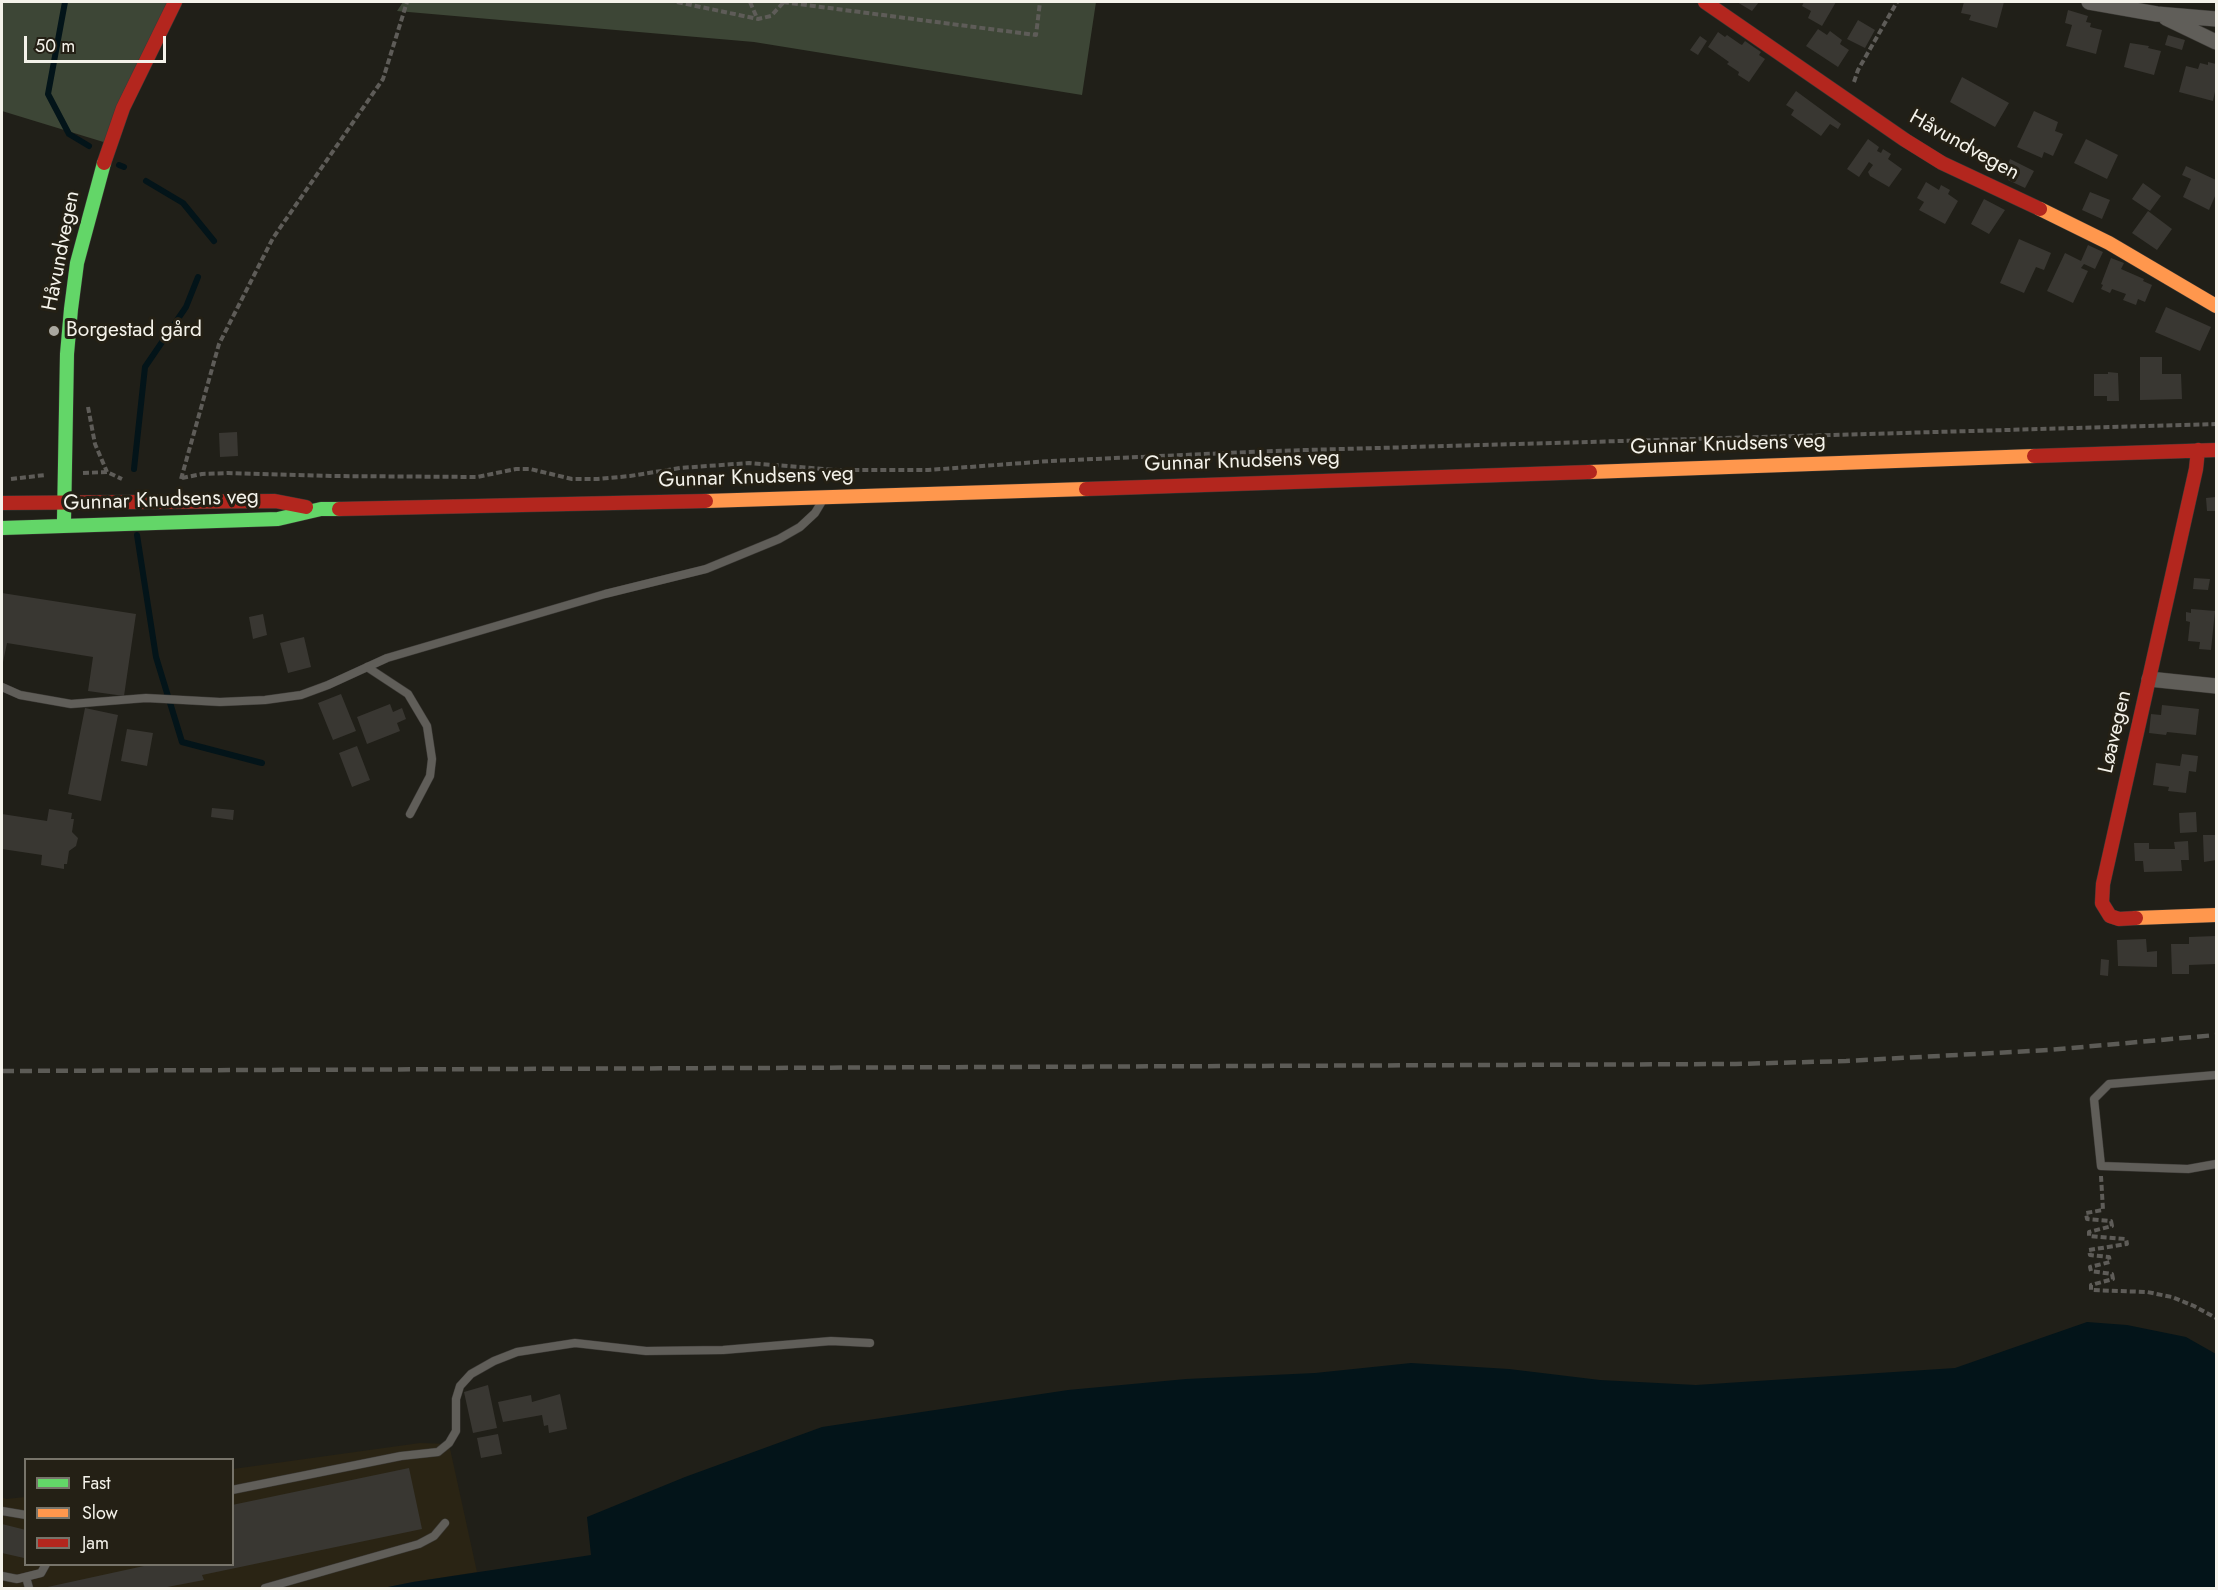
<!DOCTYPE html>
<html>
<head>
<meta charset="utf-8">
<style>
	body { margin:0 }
	#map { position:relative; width:2218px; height:1590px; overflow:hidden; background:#201f18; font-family:Jost,sans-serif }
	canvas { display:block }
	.frame { position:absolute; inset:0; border:3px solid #f4f2ea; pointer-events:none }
	.legend { position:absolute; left:24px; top:1458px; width:210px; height:108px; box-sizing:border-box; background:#242015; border:2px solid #77746a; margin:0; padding:8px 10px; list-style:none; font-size:18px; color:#f4f2ea }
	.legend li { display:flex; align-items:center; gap:12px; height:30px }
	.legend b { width:30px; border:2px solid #77746a }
	.scale { position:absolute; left:24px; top:36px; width:142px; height:27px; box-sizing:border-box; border:3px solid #f4f2ea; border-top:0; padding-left:8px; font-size:18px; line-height:21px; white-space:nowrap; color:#f4f2ea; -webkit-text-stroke:4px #242015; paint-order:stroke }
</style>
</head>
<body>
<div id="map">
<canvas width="2218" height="1590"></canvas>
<div class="frame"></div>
<ul class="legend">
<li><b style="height:8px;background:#63d668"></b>Fast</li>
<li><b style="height:8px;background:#ff974d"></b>Slow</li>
<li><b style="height:8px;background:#b3261e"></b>Jam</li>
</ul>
<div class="scale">50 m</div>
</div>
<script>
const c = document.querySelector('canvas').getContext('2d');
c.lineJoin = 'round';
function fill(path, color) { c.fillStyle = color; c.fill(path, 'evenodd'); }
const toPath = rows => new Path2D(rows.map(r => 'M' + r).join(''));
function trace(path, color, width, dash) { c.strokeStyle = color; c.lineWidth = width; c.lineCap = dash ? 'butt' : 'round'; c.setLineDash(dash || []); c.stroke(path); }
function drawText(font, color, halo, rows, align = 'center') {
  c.font = font + ' Jost,sans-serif'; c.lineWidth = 6; c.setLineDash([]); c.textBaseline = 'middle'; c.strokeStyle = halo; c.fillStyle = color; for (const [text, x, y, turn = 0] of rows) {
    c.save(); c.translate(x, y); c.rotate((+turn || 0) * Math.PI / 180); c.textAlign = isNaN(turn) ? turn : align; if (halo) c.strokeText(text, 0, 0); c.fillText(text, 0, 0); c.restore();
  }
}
fill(toPath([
	[420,1443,449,1444,477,1572,413,1582,383,1588,2,1588,2,1497,6,1499,25,1497,26,1564,232,1564,233,1469]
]), '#2a2414');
fill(toPath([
	[2,2,178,2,110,144,2,111],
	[403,2,1096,2,1082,95,754,42,397,11]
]), '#3d4636');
fill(toPath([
	[2087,1322,2127,1325,2186,1337,2216,1354,2216,1588,383,1588,413,1582,591,1555,587,1517,685,1477,822,1427,1068,1390,1186,1379,1315,1373,1411,1363,1509,1369,1600,1380,1696,1385,1955,1368]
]), '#031419');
trace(toPath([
	[65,2,48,94,69,134,89,146],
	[119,165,124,167],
	[146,181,183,203,214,241],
	[134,469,145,367,186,307,198,277],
	[137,535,156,657,182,742,262,763]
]), '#031419', 6);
fill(toPath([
	[1737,2,1759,2,1752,11],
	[1804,2,1836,2,1822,26,1808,18,1811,11,1802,6],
	[1964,2,2004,2,1997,28,1969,20,1971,15,1961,13],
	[2068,10,2088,16,2086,22,2091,23,2090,27,2102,30,2096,54,2066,46,2072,25,2065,23],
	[1858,20,1875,30,1865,48,1847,39],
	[1818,29,1827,35,1830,31,1842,40,1840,44,1849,50,1838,67,1806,46],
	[1718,32,1725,37,1727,35,1740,44,1742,45,1745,41,1761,52,1759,55,1765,59,1749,82,1738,75,1739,72,1727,64,1729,62,1708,47],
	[2168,35,2185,40,2182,50,2165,45],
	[1700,36,1707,41,1698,55,1690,50],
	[2130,43,2149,46,2148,48,2161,51,2154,75,2124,67],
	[2208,62,2216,64,2216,87,2213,101,2179,92,2186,66,2198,69,2200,63,2208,65],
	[1962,77,2009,103,1995,127,1950,102],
	[1796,91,1841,124,1838,129,1830,124,1821,136,1791,115,1794,110,1786,105],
	[2034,111,2058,122,2055,131,2063,134,2053,156,2044,152,2042,158,2017,147],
	[1868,139,1879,147,1877,151,1881,153,1883,149,1891,154,1888,159,1902,169,1889,187,1870,176,1868,172,1873,165,1869,162,1859,177,1847,169],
	[2086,139,2118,155,2107,179,2074,163],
	[2010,159,2034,171,2025,188,2008,180,2010,176,2004,173],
	[2186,166,2216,180,2216,194,2209,210,2183,197,2191,179,2182,175],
	[1926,182,1939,190,1941,185,1950,190,1948,194,1958,201,1945,224,1919,210,1924,202,1917,198],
	[2143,183,2161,196,2150,211,2132,199],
	[2090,192,2110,200,2102,219,2082,210],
	[1984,199,2005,210,1989,234,1971,224],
	[2148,211,2172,229,2157,250,2132,233],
	[2019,239,2051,253,2044,270,2036,267,2024,293,2000,283],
	[2088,245,2103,252,2095,269,2084,264,2081,268,2088,271,2073,303,2047,291,2065,253,2081,261],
	[2111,258,2124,263,2121,269,2144,279,2143,281,2152,285,2145,302,2138,299,2136,305,2123,300,2126,294,2112,289,2110,293,2101,289,2103,285,2101,284],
	[2166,307,2211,327,2200,351,2155,332],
	[2140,357,2162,357,2162,374,2181,374,2182,399,2140,400],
	[2108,372,2118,373,2119,401,2107,401,2107,396,2094,396,2094,374,2108,374],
	[237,432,238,456,220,457,219,433],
	[2216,497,2216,511,2207,511,2206,498],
	[2194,578,2210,579,2208,590,2193,589],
	[2,593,136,614,124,696,88,691,93,657,7,643,2,667],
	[2191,609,2215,611,2211,650,2199,649,2200,642,2188,641,2190,622,2186,621,2186,612,2191,613],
	[263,614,267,635,253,639,249,617],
	[304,637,311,667,288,673,280,643],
	[341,694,356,731,333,740,318,703],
	[390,704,393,712,402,708,406,719,397,723,400,731,367,744,357,717],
	[2162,705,2199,709,2196,735,2167,732,2166,735,2149,733,2151,714,2161,715],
	[85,708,118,715,101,801,68,794],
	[127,729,153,733,147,766,121,761],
	[357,746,370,780,352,787,339,753],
	[2182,754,2198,756,2196,772,2189,771,2186,793,2168,791,2169,787,2153,785,2156,763,2180,766],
	[212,808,234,810,233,820,211,817],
	[49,809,72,813,71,819,74,819,72,832,78,838,76,846,69,851,67,864,64,864,64,869,41,865,42,855,2,849,2,814,47,821],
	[2196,812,2197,832,2180,833,2179,813],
	[2203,835,2216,835,2216,860,2204,862],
	[2188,841,2189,860,2181,860,2182,871,2144,872,2143,861,2135,861,2134,843,2149,843,2149,849,2175,849,2174,842],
	[2216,936,2216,964,2189,965,2189,974,2172,974,2171,944,2189,944,2189,937],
	[2146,939,2147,952,2157,951,2157,967,2118,966,2117,940],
	[2101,959,2109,960,2108,976,2100,975],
	[488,1385,497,1428,473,1433,464,1392],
	[560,1394,567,1429,549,1433,548,1425,544,1426,542,1415,503,1422,498,1402,531,1395,532,1402],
	[498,1434,502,1454,481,1458,477,1438],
	[409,1468,422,1529,202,1575,204,1580,162,1588,43,1588,153,1564,232,1564,232,1505],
	[2,1524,26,1530,24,1558,2,1553]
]), '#393732');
const lane = toPath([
	[367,667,408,694,427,726,432,759,430,776,410,814],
	[2,687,20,695,71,704,146,698,220,702,265,700,301,695,328,685,387,658,605,594,706,569,779,539,800,527,815,513,821,503],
	[2216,1075,2109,1084,2094,1099,2101,1166,2188,1169,2216,1164],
	[232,1490,401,1456,438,1452,449,1443,456,1431,456,1399,460,1386,471,1374,494,1361,517,1352,575,1343,646,1351,723,1350,831,1341,870,1343],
	[2,1511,26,1515],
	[2,1576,17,1579,41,1573,46,1564],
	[26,1577,29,1588],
	[265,1588,419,1544,434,1536,445,1523]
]);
const street = toPath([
	[2089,2,2157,14,2216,19],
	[2166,18,2216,42],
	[2149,679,2216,686]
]);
const fast = toPath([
	[64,520,67,354,71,309,77,263,104,163],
	[2,528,278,519,321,509,339,509]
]);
const slow = toPath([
	[2040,209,2109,243,2216,306],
	[1590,472,2034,456],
	[706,501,1086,489],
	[2136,918,2216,915]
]);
const jam = toPath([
	[1705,2,1905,140,1942,163,2040,209],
	[104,163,123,108,175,2],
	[2034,456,2216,450],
	[1086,489,1590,472],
	[2,503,275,501,306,507],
	[339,509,706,501],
	[2136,918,2119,919,2110,916,2102,903,2103,884,2196,469,2198,450]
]);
trace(lane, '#3c3a36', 9);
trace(street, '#3c3a36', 16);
trace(fast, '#3c3a36', 15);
trace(slow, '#3c3a36', 15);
trace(jam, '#3c3a36', 15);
trace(toPath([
	[677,2,758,19,771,16,783,3],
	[750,2,757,18],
	[783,2,1036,35,1040,2],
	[1854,82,1858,70,1897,2],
	[88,407,95,444,107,472],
	[83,473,107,472,122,479],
	[182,478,202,474,228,473,331,476,477,477,516,469,530,469,572,479,598,479,630,476,680,468,749,463,837,470,928,470,1050,461,1272,451,2216,424],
	[11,479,45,475],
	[181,479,219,344,273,238,383,79,407,2],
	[2101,1176,2103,1210,2086,1213,2087,1219,2111,1221,2112,1226,2089,1232,2089,1236,2126,1239,2127,1244,2089,1250,2090,1255,2109,1257,2110,1262,2090,1267,2091,1271,2112,1274,2113,1279,2091,1285,2091,1290,2147,1292,2172,1297,2194,1306,2216,1318]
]), '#5e5c58', 4, [6, 3]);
trace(lane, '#605e59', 8);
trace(street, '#605e59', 15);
trace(fast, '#63d668', 14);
trace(slow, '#ff974d', 14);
trace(jam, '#b3261e', 14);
trace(toPath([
	[2,1071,1736,1064,1846,1061,2049,1050,2216,1035]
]), '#5c5b56', 4.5, [12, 6]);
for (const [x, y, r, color] of [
	[54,331,6,"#aaa8a0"]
]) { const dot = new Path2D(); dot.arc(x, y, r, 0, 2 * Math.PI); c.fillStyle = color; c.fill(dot); trace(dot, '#242015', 2); }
drawText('21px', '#f4f2ea', '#242015', [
	["Håvundvegen",1964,146,29],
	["Håvundvegen",62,251,-79],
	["Gunnar Knudsens veg",1728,445,-2],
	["Gunnar Knudsens veg",1242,462,-2],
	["Gunnar Knudsens veg",756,478,-2],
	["Gunnar Knudsens veg",161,501,-2],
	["Løavegen",2116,732,-77]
]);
drawText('21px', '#f4f2ea', '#242015', [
	["Borgestad gård",66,331]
], 'left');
</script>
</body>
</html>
